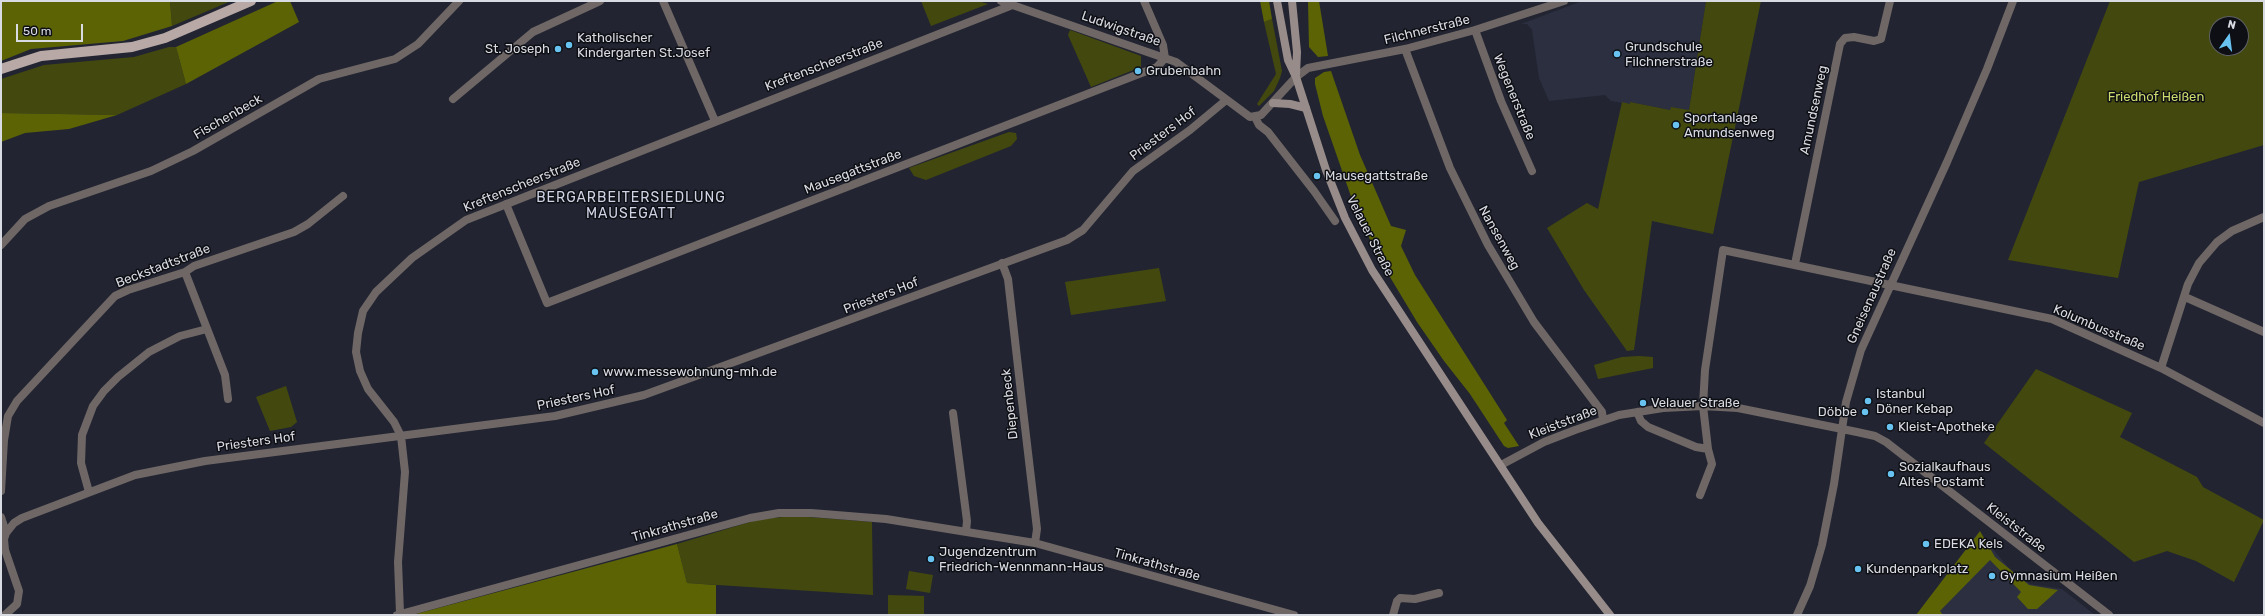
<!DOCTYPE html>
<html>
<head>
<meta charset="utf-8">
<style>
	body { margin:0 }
	#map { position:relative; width:2265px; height:616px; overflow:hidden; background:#222531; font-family:Rubik,sans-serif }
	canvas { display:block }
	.frame { position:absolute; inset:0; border:2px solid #d9dbe3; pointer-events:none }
	.north { position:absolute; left:2209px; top:16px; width:40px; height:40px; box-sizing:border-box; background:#0d0f14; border:1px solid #5f6167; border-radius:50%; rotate:14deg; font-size:11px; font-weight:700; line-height:16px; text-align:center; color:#d9dbe3 }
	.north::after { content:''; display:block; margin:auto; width:14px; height:18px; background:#69c3f1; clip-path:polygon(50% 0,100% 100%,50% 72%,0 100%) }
	.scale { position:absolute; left:16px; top:24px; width:67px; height:18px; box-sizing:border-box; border:2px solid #d9dbe3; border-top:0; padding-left:5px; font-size:12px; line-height:14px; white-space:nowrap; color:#d9dbe3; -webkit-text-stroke:3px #0d0f14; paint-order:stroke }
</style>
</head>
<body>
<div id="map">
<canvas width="2265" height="616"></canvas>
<div class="frame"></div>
<div class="north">N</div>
<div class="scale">50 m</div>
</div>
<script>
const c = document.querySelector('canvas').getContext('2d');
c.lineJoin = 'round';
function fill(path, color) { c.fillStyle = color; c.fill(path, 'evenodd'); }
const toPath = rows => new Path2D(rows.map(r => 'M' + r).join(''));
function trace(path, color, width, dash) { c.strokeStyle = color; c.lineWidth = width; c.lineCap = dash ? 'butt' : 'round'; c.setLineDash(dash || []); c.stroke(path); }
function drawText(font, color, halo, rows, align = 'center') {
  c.font = font + ' Rubik,sans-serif'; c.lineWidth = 3; c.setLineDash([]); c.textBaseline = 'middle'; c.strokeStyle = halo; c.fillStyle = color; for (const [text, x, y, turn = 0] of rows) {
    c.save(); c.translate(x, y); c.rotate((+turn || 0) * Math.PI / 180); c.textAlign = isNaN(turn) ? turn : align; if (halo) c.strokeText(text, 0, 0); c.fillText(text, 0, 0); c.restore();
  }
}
fill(toPath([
	[1582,1,1706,1,1689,110,1671,107,1670,110,1630,102,1630,104,1611,101,1605,95,1549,101,1539,78,1532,30,1527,24,1521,24],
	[1989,545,2009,568,2030,584,2062,589,2095,615,1932,615]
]), '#2b2f40');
fill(toPath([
	[170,1,231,1,172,26],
	[921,1,978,1,988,4,931,26],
	[1706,1,1761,1,1713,234,1652,221,1634,350,1627,351,1584,290,1547,228,1587,203,1598,209,1622,102,1630,104,1630,102,1670,110,1671,107,1689,110],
	[2110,1,2264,1,2264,145,2139,182,2118,278,2008,260],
	[2217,24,2241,24,2241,48,2217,48],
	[1272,19,1282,71,1280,78,1274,91,1259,106,1257,104,1276,74,1264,22],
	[1070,30,1141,56,1141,67,1091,87,1068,35],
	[169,47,176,47,186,84,117,115,1,113,1,79,44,65,134,57],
	[1009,132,1016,133,1017,139,1011,146,926,180,914,176,909,168],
	[1159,268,1166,301,1071,315,1065,282],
	[1639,356,1653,357,1653,368,1598,379,1594,365,1622,357],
	[2036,369,2132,413,2120,437,2197,477,2203,487,2264,520,2234,582,2196,561,2167,551,2134,562,1984,443],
	[286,386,297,422,291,427,270,431,256,397],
	[795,516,872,522,873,595,687,583,677,544,760,519],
	[909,571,933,575,930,593,906,589],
	[888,595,924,596,924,615,888,615]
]), '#43490e');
fill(toPath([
	[1,1,170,1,172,26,123,41,31,49,1,61],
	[278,1,290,1,299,22,186,84,176,47],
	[1260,1,1269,1,1272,19,1264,22],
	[1308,1,1319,1,1328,56,1318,57,1309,47],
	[1331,71,1360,155,1391,226,1406,230,1401,246,1415,275,1507,420,1504,423,1519,446,1508,448,1504,446,1470,394,1444,361,1417,322,1378,257,1354,205,1323,116,1315,84,1315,78,1324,72],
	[1,113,117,115,69,129,25,133,1,142],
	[1980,531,1995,557,2029,585,2058,590,2037,609,2028,609,2017,597,2021,592,1990,560,1940,611,1943,615,1916,615],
	[677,544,687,583,716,585,716,615,412,615]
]), '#5c6305');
trace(toPath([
	[663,1,715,121],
	[1001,1,1176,62,1250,117,1261,115,1296,77,1308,68,1405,49,1475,30,1564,1],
	[1144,1,1163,45,1165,58],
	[1475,30,1501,101,1532,171],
	[1405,49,1450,168,1488,245,1534,322,1602,412,1603,420],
	[453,99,533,32,600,1],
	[1255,117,1259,125,1268,132,1314,191,1335,221],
	[506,204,547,303,1157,67,1165,58],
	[1002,263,1008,279,1021,393,1037,529,1035,543],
	[1795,264,1840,44,1845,38,1854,37,1874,41,1881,39,1890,1],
	[185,272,225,375,228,399],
	[2185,297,2264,332],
	[2161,368,2188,284,2199,263,2217,242,2232,231,2264,217],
	[1637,412,1641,421,1648,427,1696,447,1708,449,1712,464,1700,495],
	[953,413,967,521,966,531],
	[1708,449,1703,406,1705,370,1723,250,2052,319,2161,368,2264,423],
	[1501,465,1544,442,1575,430,1619,415,1663,408,1703,406,1738,408,1857,432,1875,436,1886,442,2109,615],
	[1,491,4,440,8,416,17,401,115,296,128,290,185,272,194,266,294,232,308,224,343,196],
	[89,492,81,463,82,435,93,406,104,391,118,377,149,352,180,336,207,329],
	[1,517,6,533],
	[400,613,398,562,405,472,401,436,394,422,368,389,360,371,356,352,358,333,363,311,376,292,412,258,466,220,1010,6],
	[5,615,17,604,19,591,5,550,4,539,6,533,14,523,22,518,135,475,205,461,555,416,644,395,1067,240,1083,230,1133,171,1190,130,1225,101],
	[397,615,750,518,779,513,811,513,886,519,1035,543,1294,615],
	[1393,615,1397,601,1400,598,1415,599,1439,593],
	[1797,615,1810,586,1822,545,1834,484,1846,402,1861,350,1947,162,1987,69,2013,1]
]), '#6f6766', 8);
trace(toPath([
	[1,245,25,219,49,206,151,171,193,151,319,79,395,59,418,44,459,1]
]), '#6f6766', 8);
trace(toPath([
	[1277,1,1288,60,1296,77,1326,170,1345,218,1372,270,1538,523,1610,615],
	[1292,1,1297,52,1296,74],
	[1273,103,1290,104,1306,108]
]), '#988c8a', 8);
trace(toPath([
	[1,69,41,56,132,47,165,38,251,1]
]), '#b8a8a6', 10);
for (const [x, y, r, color] of [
	[569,45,4,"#69c3f1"],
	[558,49,4,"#69c3f1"],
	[1617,54,4,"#69c3f1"],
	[1138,71,4,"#69c3f1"],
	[1676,125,4,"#69c3f1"],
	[1317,176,4,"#69c3f1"],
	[595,372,4,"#69c3f1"],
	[1868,401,4,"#69c3f1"],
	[1643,403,4,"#69c3f1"],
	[1865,412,4,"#69c3f1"],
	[1890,427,4,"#69c3f1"],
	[1891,474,4,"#69c3f1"],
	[1926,544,4,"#69c3f1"],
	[931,559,4,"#69c3f1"],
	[1858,569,4,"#69c3f1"],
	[1992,576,4,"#69c3f1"]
]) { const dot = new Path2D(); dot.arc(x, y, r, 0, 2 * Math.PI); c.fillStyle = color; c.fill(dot); trace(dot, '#0d0f14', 1.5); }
drawText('13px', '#d9dbe3', '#0d0f14', [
	["Ludwigstraße",1121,29,19],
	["Filchnerstraße",1427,30,-14],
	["Kreftenscheerstraße",824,65,-21],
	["Wegenerstraße",1514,97,68],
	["Amundsenweg",1814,110,-78],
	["Fischenbeck",228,117,-30],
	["Priesters Hof",1163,134,-37],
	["Mausegattstraße",853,172,-21],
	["Kreftenscheerstraße",522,185,-22],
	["Velauer Straße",1370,236,63],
	["Nansenweg",1499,238,61],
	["Beckstadtstraße",163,266,-21],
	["Priesters Hof",881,296,-21],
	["Gneisenaustraße",1872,296,-66],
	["Kolumbusstraße",2099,328,23],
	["Priesters Hof",576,398,-12],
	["Diepenbeck",1010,404,-96],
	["Kleiststraße",1563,423,-21],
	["Priesters Hof",256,442,-8],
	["Tinkrathstraße",675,526,-16],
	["Kleiststraße",2016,528,38],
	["Tinkrathstraße",1157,565,16]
]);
drawText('13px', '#d9dbe3', '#0d0f14', [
	["Katholischer",577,38],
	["Kindergarten St.Josef",577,53],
	["Grundschule",1625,47],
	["Filchnerstraße",1625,62],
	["St. Joseph",550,49,"right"],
	["Grubenbahn",1146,71],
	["Sportanlage",1684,118],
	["Amundsenweg",1684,133],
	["Mausegattstraße",1325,176],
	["www.messewohnung-mh.de",603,372],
	["Istanbul",1876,394],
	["Döner Kebap",1876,409],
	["Velauer Straße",1651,403],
	["Döbbe",1857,412,"right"],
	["Kleist-Apotheke",1898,427],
	["Sozialkaufhaus",1899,467],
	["Altes Postamt",1899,482],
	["EDEKA Kels",1934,544],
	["Jugendzentrum",939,552],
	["Friedrich-Wennmann-Haus",939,567],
	["Kundenparkplatz",1866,569],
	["Gymnasium Heißen",2000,576]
], 'left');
drawText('13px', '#cedb6d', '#0d0f14', [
	["Friedhof Heißen",2156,97]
]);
c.letterSpacing = '1px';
drawText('14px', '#cfd3e4', '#0d0f14', [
	["BERGARBEITERSIEDLUNG",631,198],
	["MAUSEGATT",631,214]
]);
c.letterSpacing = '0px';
</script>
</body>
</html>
